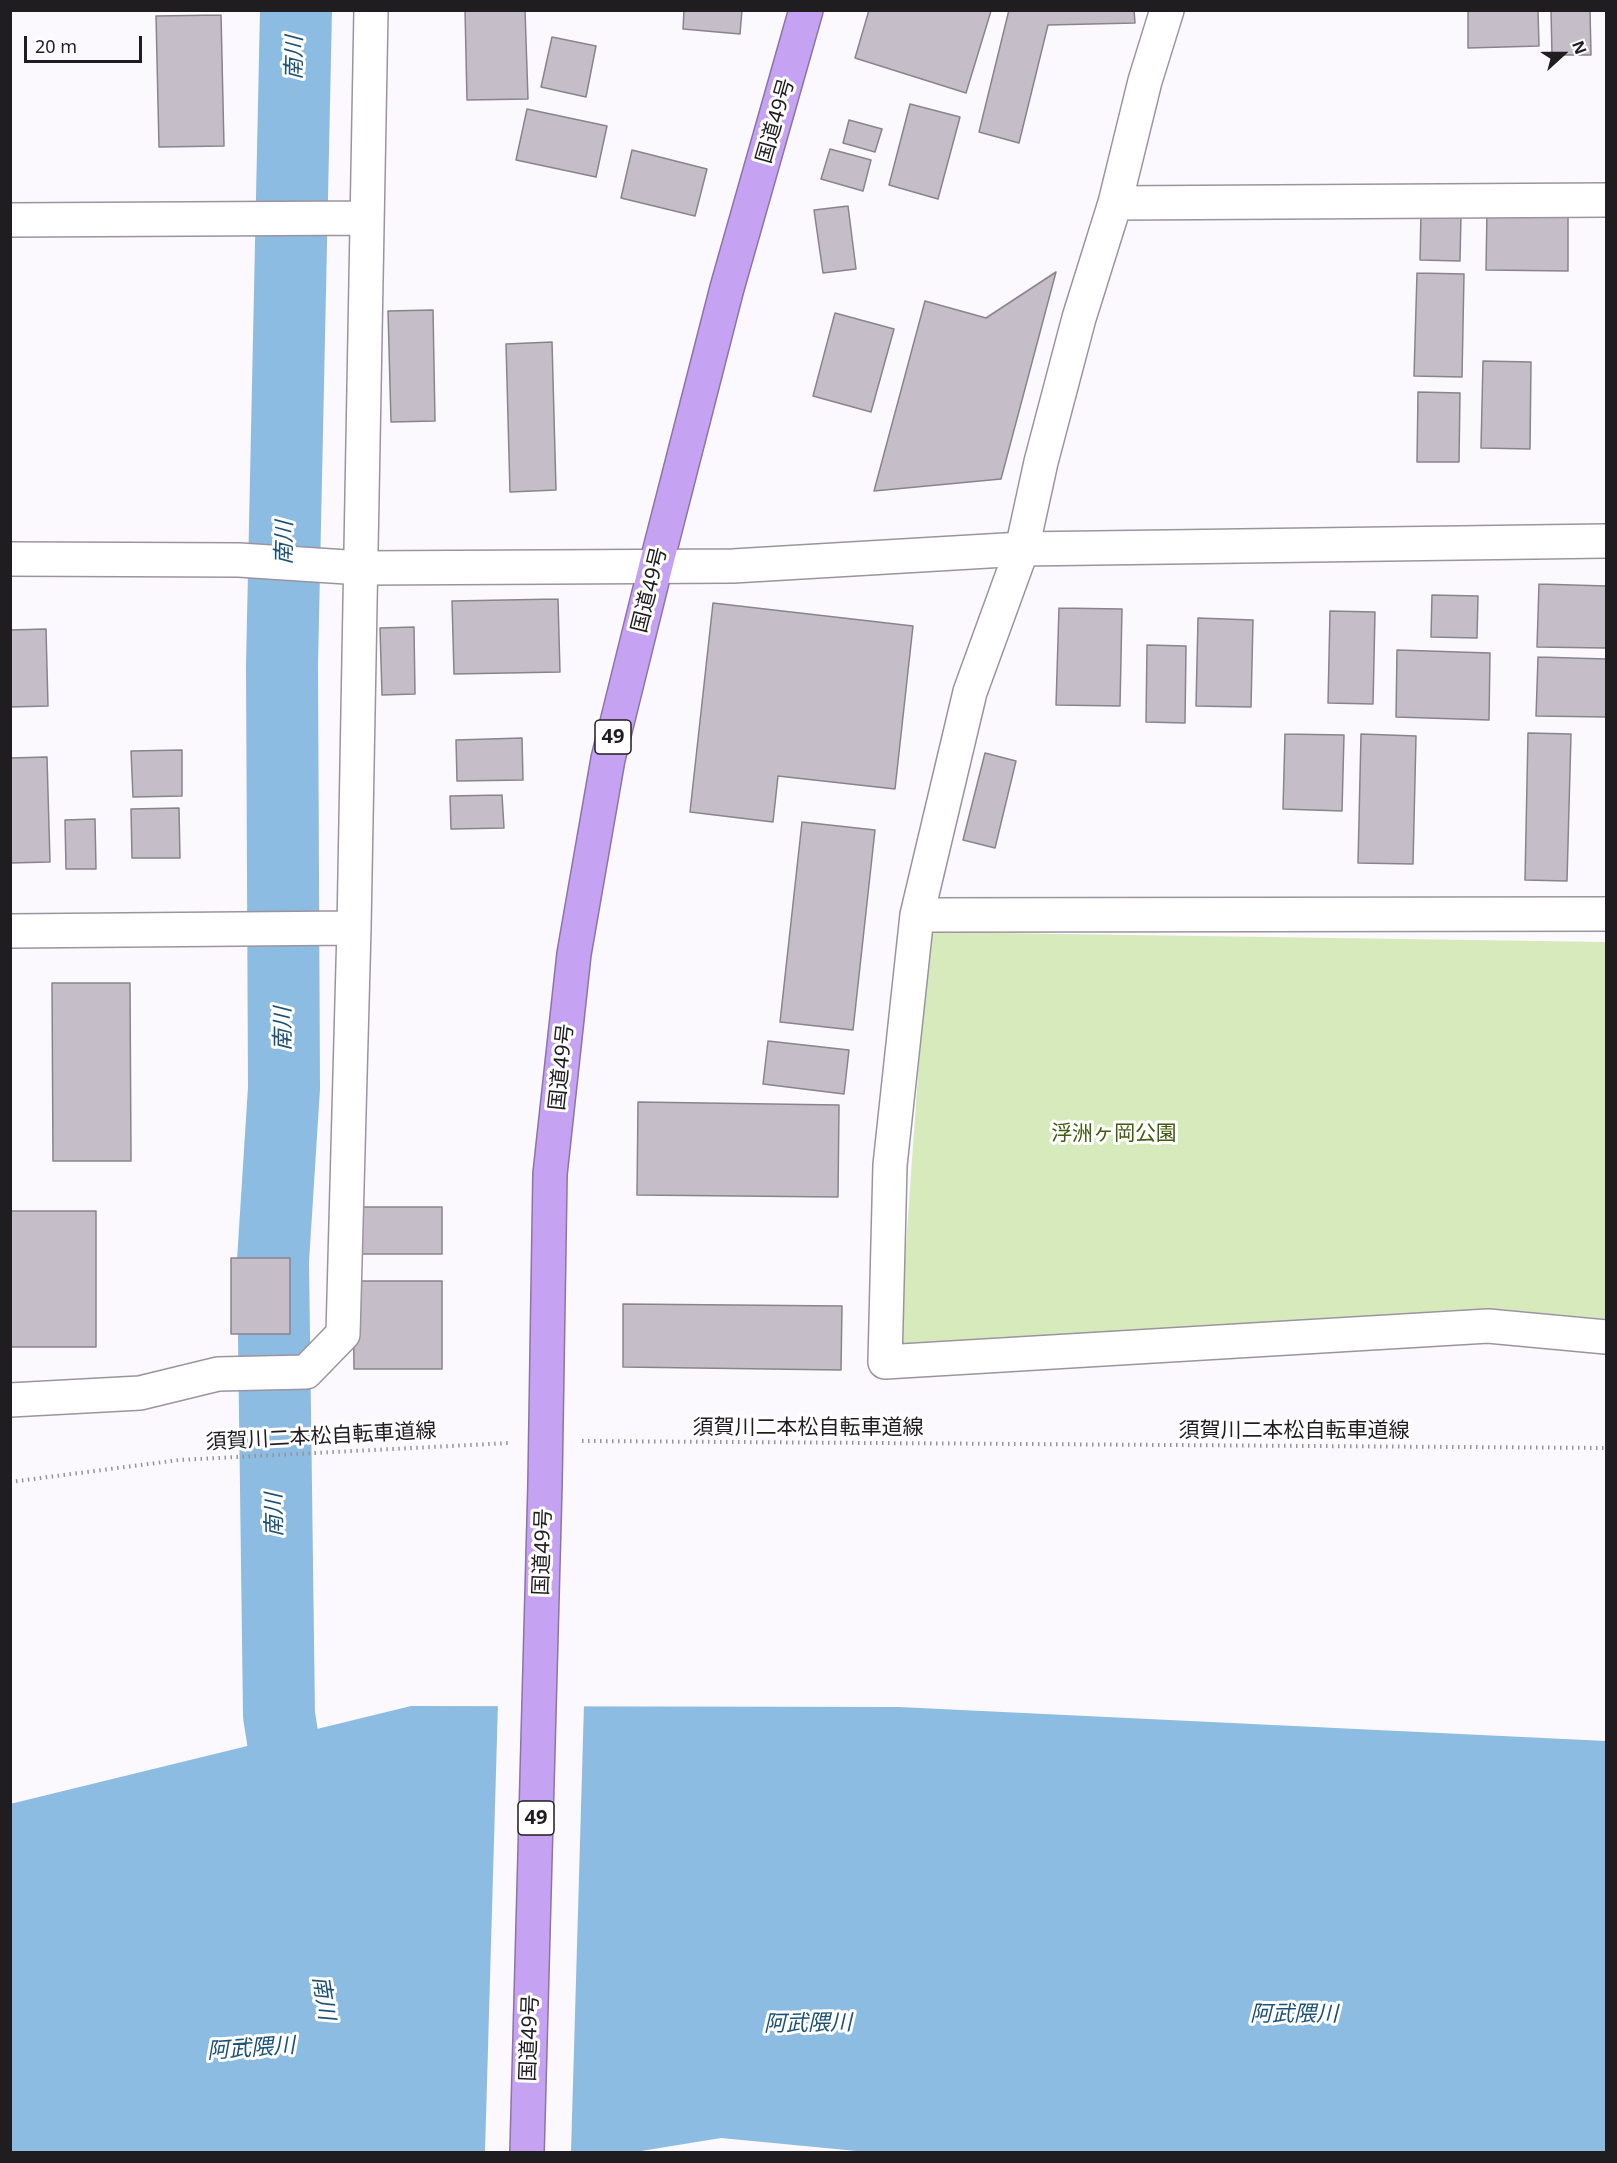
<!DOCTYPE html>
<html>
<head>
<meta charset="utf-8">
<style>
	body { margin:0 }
	#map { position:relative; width:1617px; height:2163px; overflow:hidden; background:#fcf9fe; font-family:"Noto Sans",sans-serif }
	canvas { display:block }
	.frame { position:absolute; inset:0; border:12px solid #201d21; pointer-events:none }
	.north { position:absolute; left:1533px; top:24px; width:60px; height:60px; -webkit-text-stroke:4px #fff; paint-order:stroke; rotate:69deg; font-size:16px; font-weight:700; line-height:24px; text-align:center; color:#201d21 }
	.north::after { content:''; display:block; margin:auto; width:21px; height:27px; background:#201d21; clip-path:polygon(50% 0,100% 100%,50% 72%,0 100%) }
	.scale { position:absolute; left:24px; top:36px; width:118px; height:27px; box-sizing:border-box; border:3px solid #201d21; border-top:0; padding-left:8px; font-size:18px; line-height:21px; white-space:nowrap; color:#201d21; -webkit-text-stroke:4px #fff; paint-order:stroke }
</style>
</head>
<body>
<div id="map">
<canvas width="1617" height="2163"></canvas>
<div class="frame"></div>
<div class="north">N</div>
<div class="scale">20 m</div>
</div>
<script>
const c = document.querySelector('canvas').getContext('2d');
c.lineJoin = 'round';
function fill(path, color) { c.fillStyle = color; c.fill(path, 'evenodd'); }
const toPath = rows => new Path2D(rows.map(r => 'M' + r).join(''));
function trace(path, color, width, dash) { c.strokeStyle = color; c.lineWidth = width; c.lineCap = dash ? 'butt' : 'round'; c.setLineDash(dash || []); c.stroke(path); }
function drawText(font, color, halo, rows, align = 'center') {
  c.font = font + ' "Noto Sans","Noto Sans JP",sans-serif'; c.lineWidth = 6; c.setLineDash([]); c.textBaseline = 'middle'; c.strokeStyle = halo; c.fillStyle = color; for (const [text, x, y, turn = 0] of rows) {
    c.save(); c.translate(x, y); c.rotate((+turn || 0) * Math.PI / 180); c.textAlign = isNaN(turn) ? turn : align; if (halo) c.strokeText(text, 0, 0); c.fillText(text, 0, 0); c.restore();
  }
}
fill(toPath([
	[928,932,1606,942,1606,1319,1496,1309,899,1346]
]), '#d6eabc');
fill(toPath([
	[411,1706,899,1707,1606,1741,1606,2152,867,2152,721,2138,635,2152,11,2152,10,1804]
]), '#8cbce1');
fill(toPath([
	[498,1703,584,1704,571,2152,485,2152]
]), '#fcf9fe');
trace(toPath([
	[296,10,282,665,284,1088,273,1261,279,1715,298,1835]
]), '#8cbce1', 72);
const building = toPath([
	[465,10,525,10,528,99,467,100,465,10],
	[684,10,742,10,740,34,683,29,684,10],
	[869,10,991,11,966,93,855,58,869,10],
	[1009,10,1134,10,1135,23,1048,25,1019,143,979,132,1009,10],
	[1468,10,1538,10,1539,46,1468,48,1468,10],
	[1551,10,1590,10,1591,55,1552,55,1551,10],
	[221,15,224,146,159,147,156,16,221,15],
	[552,37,596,46,586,97,541,87,552,37],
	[910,104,960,117,938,199,889,185,910,104],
	[527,109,607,126,596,177,516,160,527,109],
	[849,120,882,129,875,152,843,143,849,120],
	[830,149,871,160,863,191,821,179,830,149],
	[632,150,707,169,695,216,621,198,632,150],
	[848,206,856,269,823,273,814,210,848,206],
	[1487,210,1568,212,1568,271,1486,270,1487,210],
	[1421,213,1461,214,1460,261,1420,260,1421,213],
	[1056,272,1001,479,874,491,925,301,986,318,1056,272],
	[1417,273,1464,274,1462,377,1414,376,1417,273],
	[433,310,435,421,391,422,388,311,433,310],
	[835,313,894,329,871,412,813,396,835,313],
	[552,342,556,490,510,492,506,344,552,342],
	[1483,361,1531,362,1530,449,1481,448,1483,361],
	[1418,392,1460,393,1459,462,1417,462,1418,392],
	[1539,584,1606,586,1606,648,1537,647,1539,584],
	[1432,595,1478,596,1477,638,1431,637,1432,595],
	[558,599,560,672,454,674,452,601,558,599],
	[713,603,913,626,895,789,778,776,773,822,690,812,713,603],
	[1059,608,1122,609,1120,706,1056,705,1059,608],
	[1330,611,1375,612,1373,704,1328,703,1330,611],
	[1198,618,1253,620,1251,707,1196,706,1198,618],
	[414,627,415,694,382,695,380,628,414,627],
	[46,629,48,706,10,707,10,630,46,629],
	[1147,645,1186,646,1185,723,1146,722,1147,645],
	[1397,650,1490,653,1489,720,1396,717,1397,650],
	[1538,657,1606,659,1606,717,1536,716,1538,657],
	[1528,733,1571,734,1567,881,1525,880,1528,733],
	[1285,734,1344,735,1342,811,1283,809,1285,734],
	[1361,734,1416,736,1413,864,1358,863,1361,734],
	[522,738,523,780,457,781,456,740,522,738],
	[182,750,182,796,133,797,131,751,182,750],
	[985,753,1016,761,995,848,963,840,985,753],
	[47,757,50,862,10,863,10,758,47,757],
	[502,795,504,828,451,829,450,796,502,795],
	[179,808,180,858,132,858,131,809,179,808],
	[95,819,96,869,66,869,65,820,95,819],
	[802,822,875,830,853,1030,780,1022,802,822],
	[52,983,130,983,131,1161,53,1161,52,983],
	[768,1041,849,1050,844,1094,763,1084,768,1041],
	[638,1102,839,1105,838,1197,637,1195,638,1102],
	[354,1207,442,1207,442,1254,355,1254,354,1207],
	[10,1211,96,1211,96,1347,10,1347,10,1211],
	[231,1258,290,1258,290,1334,231,1334,231,1258],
	[353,1281,442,1281,442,1369,354,1369,353,1281],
	[623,1304,842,1306,841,1370,623,1367,623,1304]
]);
fill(building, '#c5bec9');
trace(building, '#8a838d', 1.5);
const street = toPath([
	[1167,10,1145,81,1115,203,1079,318,1041,462,1022,549,970,692,917,915,890,1165,885,1362,1488,1326,1606,1337],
	[1115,203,1606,200],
	[10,220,367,218],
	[917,915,1606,914],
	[10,931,354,928],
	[10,1400,140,1393,218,1374,306,1372,343,1334,354,928,371,10]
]);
const secondary = toPath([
	[10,559,239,560,362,568,733,566,1022,549,1606,541]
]);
const highway = toPath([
	[527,2152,545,1484,550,1174,574,954,608,759,656,565,727,288,806,10]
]);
trace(street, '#9b949e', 36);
trace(secondary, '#9b949e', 36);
trace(highway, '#8b74a9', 36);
trace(toPath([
	[582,1441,1606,1448],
	[10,1482,179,1460,509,1443]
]), '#979499', 4, [1.5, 4.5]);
trace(street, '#fff', 33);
trace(secondary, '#fff', 33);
trace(highway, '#c5a3f2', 33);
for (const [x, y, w] of [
	[613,737,36],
	[536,1818,36]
]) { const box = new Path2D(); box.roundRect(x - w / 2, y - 17, w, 34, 4.5); c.fillStyle = '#fff'; c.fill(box); trace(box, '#201d21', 1.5); }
drawText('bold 20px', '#201d21', null, [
	["49",613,737],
	["49",536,1818]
]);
drawText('21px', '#201d21', '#fff', [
	["国道49号",776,121,-74],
	["国道49号",650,590,-76],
	["国道49号",562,1067,-84],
	["須賀川二本松自転車道線",808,1428],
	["須賀川二本松自転車道線",1294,1431],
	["須賀川二本松自転車道線",321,1437,-3],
	["国道49号",543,1552,-88],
	["国道49号",530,2038,-88]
]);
drawText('21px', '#425b0f', '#fff', [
	["浮洲ヶ岡公園",1114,1134]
]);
drawText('italic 22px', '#1b5176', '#fff', [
	["南川",295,58,-89],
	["南川",285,543,-89],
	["南川",284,1029,-90],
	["南川",275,1515,-91],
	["南川",323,1998,81],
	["阿武隈川",1294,2015],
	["阿武隈川",808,2024,-1],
	["阿武隈川",251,2049,-4]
]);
</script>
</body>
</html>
